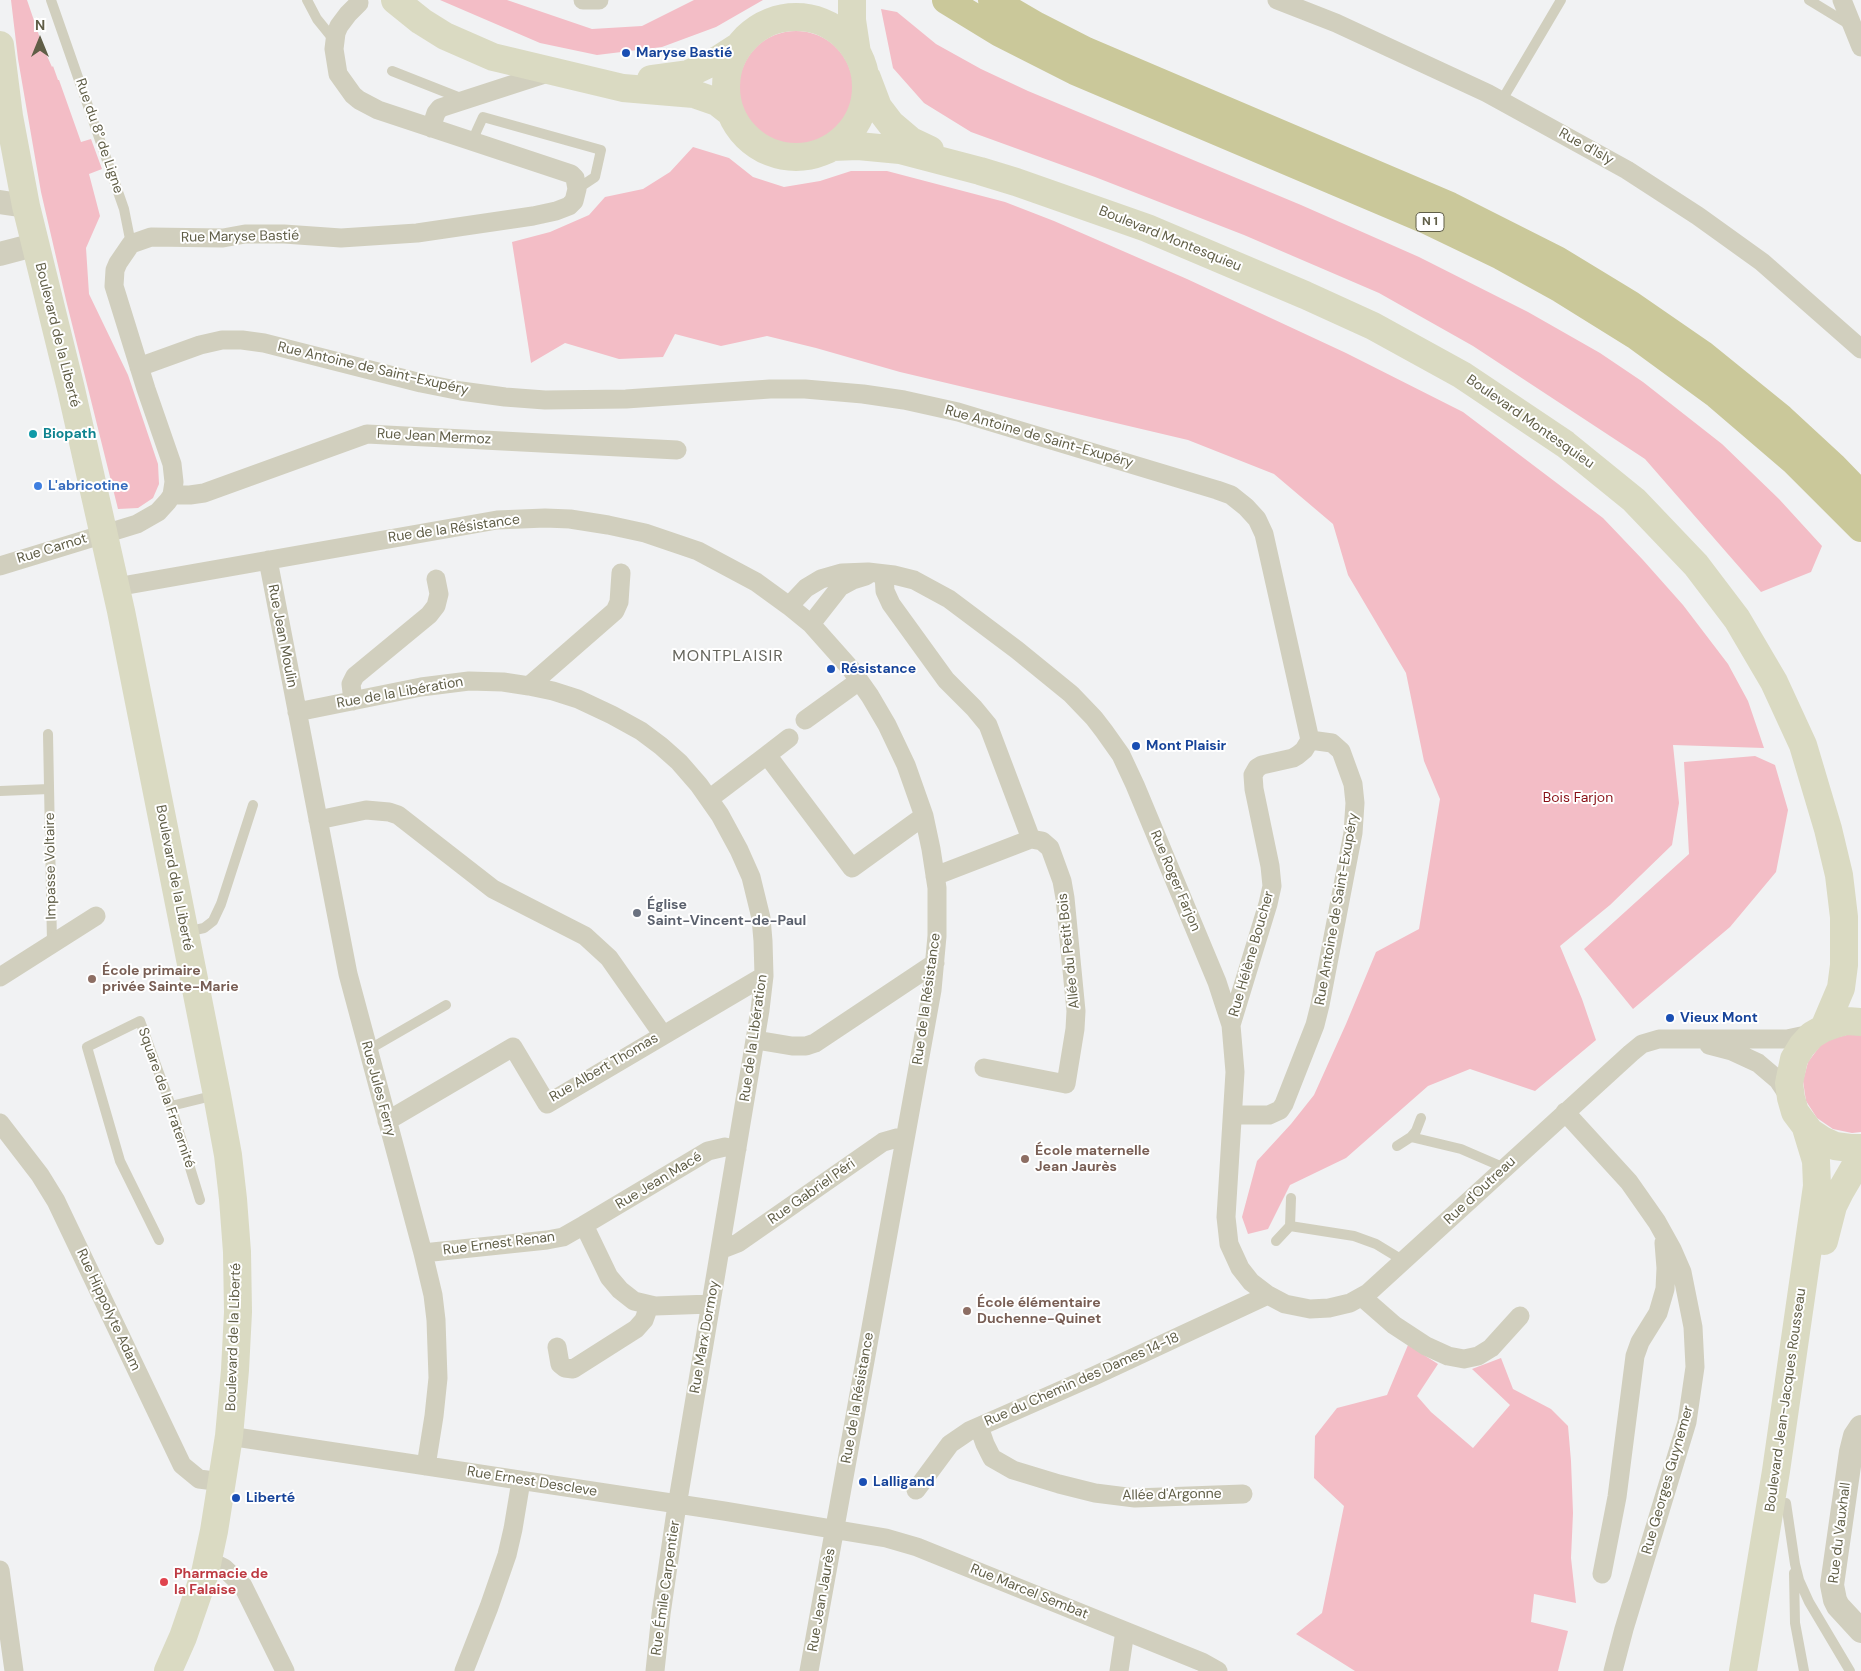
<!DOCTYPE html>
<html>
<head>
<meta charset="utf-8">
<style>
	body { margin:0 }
	#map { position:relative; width:1861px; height:1671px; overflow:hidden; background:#f1f2f3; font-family:"DM Sans",sans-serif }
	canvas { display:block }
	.north { position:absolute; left:15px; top:15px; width:50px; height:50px; -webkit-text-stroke:4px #fff; paint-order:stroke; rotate:0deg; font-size:14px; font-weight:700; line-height:20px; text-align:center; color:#605e47 }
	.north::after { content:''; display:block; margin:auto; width:18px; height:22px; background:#605e47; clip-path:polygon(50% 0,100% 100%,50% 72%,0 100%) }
</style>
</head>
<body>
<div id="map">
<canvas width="1861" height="1671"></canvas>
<div class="north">N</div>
</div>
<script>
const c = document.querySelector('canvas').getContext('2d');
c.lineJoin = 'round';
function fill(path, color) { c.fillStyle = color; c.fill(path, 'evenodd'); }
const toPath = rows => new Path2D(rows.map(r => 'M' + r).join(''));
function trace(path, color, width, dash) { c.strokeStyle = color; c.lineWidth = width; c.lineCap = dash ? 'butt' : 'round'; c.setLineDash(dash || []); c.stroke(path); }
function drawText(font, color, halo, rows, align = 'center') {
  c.font = font + ' "DM Sans",sans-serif'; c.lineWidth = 4; c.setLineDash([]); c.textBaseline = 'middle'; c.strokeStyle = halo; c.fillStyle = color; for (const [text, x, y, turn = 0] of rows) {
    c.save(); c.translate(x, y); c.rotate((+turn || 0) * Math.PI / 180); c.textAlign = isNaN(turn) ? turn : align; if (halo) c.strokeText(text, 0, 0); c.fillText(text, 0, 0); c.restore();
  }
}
fill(toPath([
	[11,0,27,0,43,47,52,67,53,66,58,80,59,80,81,142,91,139,102,169,89,174,100,216,86,248,89,294,128,375,158,464,159,484,153,498,138,508,118,509,66,300,41,192,18,59],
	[440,0,507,0,592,29,642,26,694,0,763,0,716,27,662,47,597,55,540,43],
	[881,9,897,12,936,44,981,69,1028,91,1301,205,1419,257,1528,312,1600,353,1643,382,1722,444,1779,499,1822,546,1811,572,1761,592,1645,459,1473,346,1379,293,1244,235,1095,177,971,132,924,103,893,68],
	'739 88a57 57 0 1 1 114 0a57 57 0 1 1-114 0Z',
	[693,147,729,158,753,177,784,187,820,181,851,171,887,171,1005,202,1054,221,1187,279,1346,353,1463,412,1603,518,1643,560,1683,605,1728,664,1748,701,1764,748,1673,745,1679,803,1672,845,1610,905,1560,946,1582,999,1596,1040,1535,1091,1470,1069,1428,1086,1346,1158,1290,1185,1268,1229,1248,1234,1242,1217,1257,1161,1291,1124,1314,1095,1346,1024,1376,952,1419,929,1440,799,1424,761,1406,673,1348,575,1333,524,1274,474,1188,440,900,372,816,348,767,336,721,346,675,334,663,357,619,359,565,343,531,363,512,242,550,232,589,215,605,197,643,189,670,172],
	[1755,756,1775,765,1788,810,1776,872,1730,927,1633,1009,1584,949,1689,854,1684,762],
	[1850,1034,1861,1035,1861,1132,1852,1133,1833,1129,1817,1118,1806,1101,1803,1081,1808,1062,1820,1046,1831,1039],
	[1408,1345,1438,1364,1417,1396,1431,1412,1473,1448,1510,1405,1472,1369,1501,1358,1513,1389,1551,1409,1568,1426,1571,1461,1573,1513,1571,1558,1576,1603,1534,1594,1531,1622,1568,1631,1558,1671,1355,1671,1296,1634,1322,1613,1344,1506,1314,1478,1315,1436,1337,1408,1387,1395]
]), '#f3bdc6');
trace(toPath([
	[51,0,124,209,131,244],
	[307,0,317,19,334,40],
	[1809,0,1850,25],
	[392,71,463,99],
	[1502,100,1561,0],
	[472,141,483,117,601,150,595,177,577,189],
	[48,734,52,943],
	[0,791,49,789],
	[186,932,204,928,213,921,221,904,253,805],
	[368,1050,446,1005],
	[171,1106,216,1095],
	[1411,1137,1461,1149,1505,1168],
	[1397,1146,1411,1137,1416,1131,1421,1118],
	[1290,1226,1354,1236,1376,1244,1404,1261],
	[159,1240,120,1161,87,1047,140,1021,171,1106,200,1200],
	[1276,1241,1290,1226,1291,1198],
	[1786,1503,1795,1564,1799,1580,1809,1602,1850,1671],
	[1794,1573,1795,1623,1804,1671]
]), '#d1cfbe', 10);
trace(toPath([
	[583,0,599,0],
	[1277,0,1336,23,1487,93,1627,170,1698,216,1762,262,1861,349],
	[1842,0,1861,47],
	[431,128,436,113,440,108,554,71],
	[139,367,200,345,222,340,242,340,264,343,421,383,461,391,505,397,545,400,626,399,770,389,805,389,863,394,904,400,958,412,1217,490,1231,495,1246,507,1257,519,1264,534,1310,740],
	[172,495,190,495,204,493,367,434,677,450],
	[268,560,348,974,423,1253,433,1295,436,1320,438,1378,434,1416,426,1466],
	[0,566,137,524,158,512,168,501,172,495,174,482,172,464,146,389,114,286,115,270,118,263,131,244,151,237,223,238,245,234,284,234,341,238,417,233,533,216,556,211,569,206,574,201,577,189,575,178,571,174,378,110,359,100,353,95,338,74,334,49,336,33,339,26,348,14,359,3],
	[884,574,885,591,891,604,946,680,974,708,988,725,1031,839],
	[116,587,497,520,545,518,570,519,608,525,645,533,698,551,756,582,789,606,811,624,851,669,870,696,887,725,906,765,924,816,931,849,937,888,937,936,932,990,809,1671],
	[789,606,806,588,821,579,842,573,868,572,894,575,914,580,949,599,1017,650,1071,694,1094,718,1104,731,1121,755,1135,785,1217,982,1231,1025,1235,1072,1226,1217,1229,1244,1240,1268,1251,1282,1268,1295,1285,1304,1310,1309,1329,1308,1350,1303,1368,1293,1631,1053,1642,1044,1659,1039,1787,1039,1815,1033],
	[811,624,840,587,853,580,866,576],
	[529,686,615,611,619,602,621,573],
	[353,701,351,684,355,676,429,615,436,606,439,594,436,579],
	[297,712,421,687,469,681,503,682,529,686,553,691,578,699,612,715,641,731,661,746,679,762,699,785,720,815,739,850,751,877,761,918,763,941,764,976,760,1010,675,1518,661,1614,655,1671],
	[805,720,859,681],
	[789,738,767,755,852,868,924,816],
	[709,799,767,755],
	[318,820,366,810,389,812,398,815,493,889,585,936,609,958,663,1035],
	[935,876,1031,839,1042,841,1050,848,1062,881,1065,898,1076,1011,1075,1029,1066,1084,984,1068],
	[0,977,96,916],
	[1231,1025,1268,904,1272,886,1270,866,1254,789,1253,775,1257,768,1262,765,1293,758,1298,755,1304,750,1310,740],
	[756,1040,792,1046,806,1046,815,1043,935,963],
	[1709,1045,1732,1051,1758,1063,1778,1080,1790,1098],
	[1565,1112,1629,1182,1657,1222,1672,1249,1682,1272,1693,1327,1695,1367,1687,1422,1624,1629,1613,1671],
	[1234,1115,1269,1115,1280,1110,1284,1104,1315,1025,1320,1005,1353,833,1355,803,1353,784,1341,751,1332,743,1310,740],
	[387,1121,513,1047,547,1104,764,976],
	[0,1123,40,1175,56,1201,182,1465,199,1479,222,1482],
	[584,1225,708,1151,725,1147,737,1149],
	[720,1250,738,1243,883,1142,897,1138,905,1137],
	[423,1253,547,1240,563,1237,584,1225,609,1277,620,1290,634,1301,655,1306,711,1304],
	[1362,1297,1394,1325,1426,1346,1448,1356,1464,1359,1478,1356,1491,1348,1520,1316],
	[557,1347,560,1364,565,1368,573,1369,636,1329,644,1320,649,1306],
	[979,1427,985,1444,992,1458,1013,1470,1059,1484,1095,1493,1135,1498,1243,1494],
	[229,1436,724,1511,886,1538,917,1547,1202,1662,1218,1671],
	[916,1490,950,1444,969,1431,1094,1376,1268,1295],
	[208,1560,224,1568,243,1586,285,1671],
	[0,1570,14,1671],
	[1602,1574,1617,1497,1635,1356,1640,1342,1658,1313,1665,1289,1666,1268,1664,1243],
	[464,1671,489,1607,507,1555,513,1529,521,1481],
	[1119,1671,1125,1631]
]), '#d1cfbe', 19);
trace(toPath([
	[0,202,26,206],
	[0,254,34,245],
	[1861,1427,1855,1436,1851,1452,1832,1585,1835,1600,1838,1606,1861,1631]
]), '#d1cfbe', 24);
trace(toPath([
	[395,0,421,21,445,36,493,57,623,88,694,94,717,102,731,113],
	[852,0,852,20,857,53],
	'726 87a70 70 0 1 1 140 0a70 70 0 1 1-140 0Z',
	[0,45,9,116,26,206,71,389,121,611,217,1095,228,1155,233,1199,237,1252,238,1312,235,1370,229,1436,214,1531,205,1573,183,1637,168,1671],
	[867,78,878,107,891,124,911,141,930,150],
	[651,79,688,74,719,59,739,46],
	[832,147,858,146,900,150,980,171,1016,182,1147,228,1305,295,1373,326,1462,375,1565,444,1634,500,1696,565,1737,619,1774,682,1803,745,1828,829,1839,875,1844,917,1844,965,1841,988,1824,1028],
	[1861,1022,1847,1021,1835,1024,1824,1028,1812,1035,1802,1046,1794,1059,1789,1083,1791,1098,1795,1112,1810,1132,1822,1140,1835,1146,1850,1148,1861,1148],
	[1824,1241,1833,1206,1840,1192,1861,1156],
	[1743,1671,1776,1471,1817,1186,1816,1161,1806,1128]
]), '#dadac2', 28);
trace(toPath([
	[946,0,1000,33,1075,71,1424,219,1501,256,1561,289,1635,335,1717,395,1794,461,1861,528],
	[992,0,1037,26,1086,51,1450,206,1557,260,1631,305,1702,354,1781,418,1833,466,1861,495]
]), '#cac89a', 28);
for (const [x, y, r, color] of [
	[626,53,5,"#1a4fb4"],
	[33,434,5,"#0f9aa8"],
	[38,486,5,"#3f7fe0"],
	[831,669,5,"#1a4fb4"],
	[1136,746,5,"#1a4fb4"],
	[637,913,5,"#6b7280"],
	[92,979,5,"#8d6e63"],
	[1670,1018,5,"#1a4fb4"],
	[1025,1159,5,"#8d6e63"],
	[967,1311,5,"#8d6e63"],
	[863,1482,5,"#1a4fb4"],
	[236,1498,5,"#1a4fb4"],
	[164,1582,5,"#e0444e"]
]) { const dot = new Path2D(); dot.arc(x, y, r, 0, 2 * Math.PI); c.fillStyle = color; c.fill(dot); trace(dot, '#fff', 2); }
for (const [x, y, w] of [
	[1430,222,28]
]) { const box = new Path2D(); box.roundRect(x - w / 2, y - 9.5, w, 19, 4); c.fillStyle = '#fff'; c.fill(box); trace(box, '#605e47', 1); }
drawText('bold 12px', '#605e47', null, [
	["N 1",1430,222]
]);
drawText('bold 14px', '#164399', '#fff', [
	["Maryse Bastié",636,53],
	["Résistance",841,669],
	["Mont Plaisir",1146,746],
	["Vieux Mont",1680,1018],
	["Lalligand",873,1482],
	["Liberté",246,1498]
], 'left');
drawText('14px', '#605e47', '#fff', [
	["Rue du 8° de Ligne",99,136,71],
	["Rue d'Isly",1586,147,29],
	["Rue Maryse Bastié",240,237,-1],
	["Boulevard Montesquieu",1170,239,22],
	["Boulevard de la Liberté",57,335,76],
	["Rue Antoine de Saint-Exupéry",373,369,13],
	["Boulevard Montesquieu",1530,422,35],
	["Rue Jean Mermoz",434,437,3],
	["Rue Antoine de Saint-Exupéry",1039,437,16],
	["Rue de la Résistance",454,529,-8],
	["Rue Carnot",52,549,-17],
	["Rue Jean Moulin",282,636,79],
	["Rue de la Libération",400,693,-10],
	["Impasse Voltaire",51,866,-91],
	["Boulevard de la Liberté",174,878,79],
	["Rue Roger Farjon",1175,881,67],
	["Rue Antoine de Saint-Exupéry",1337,909,-80],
	["Allée du Petit Bois",1069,951,-96],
	["Rue Hélène Boucher",1252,954,-74],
	["Rue de la Résistance",927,999,-82],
	["Rue de la Libération",754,1038,-82],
	["Rue Albert Thomas",604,1068,-30],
	["Rue Jules Ferry",378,1089,75],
	["Square de la Fraternité",166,1098,71],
	["Rue Jean Macé",659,1181,-31],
	["Rue d'Outreau",1480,1191,-43],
	["Rue Gabriel Péri",812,1192,-35],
	["Rue Ernest Renan",499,1244,-7],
	["Rue Hippolyte Adam",108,1310,65],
	["Boulevard de la Liberté",234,1337,-88],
	["Rue Marx Dormoy",705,1337,-80],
	["Rue du Chemin des Dames 14-18",1082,1380,-24],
	["Rue de la Résistance",858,1398,-80],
	["Boulevard Jean-Jacques Rousseau",1786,1400,-82],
	["Rue Georges Guynemer",1668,1480,-74],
	["Rue Ernest Descleve",532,1482,9],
	["Allée d'Argonne",1172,1495,-1],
	["Rue du Vauxhall",1840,1533,-83],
	["Rue Émile Carpentier",666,1588,-82],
	["Rue Marcel Sembat",1029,1592,22],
	["Rue Jean Jaurès",822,1600,-80]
]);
drawText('bold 14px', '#0d838f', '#fff', [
	["Biopath",43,434]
], 'left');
drawText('bold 14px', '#366cbe', '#fff', [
	["L'abricotine",48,486]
], 'left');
drawText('14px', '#881117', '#fff', [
	["Bois Farjon",1578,798]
]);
drawText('bold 14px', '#5b616d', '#fff', [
	["Église",647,905],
	["Saint-Vincent-de-Paul",647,921]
], 'left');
drawText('bold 14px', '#785e54', '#fff', [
	["École primaire",102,971],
	["privée Sainte-Marie",102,987],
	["École maternelle",1035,1151],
	["Jean Jaurès",1035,1167],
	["École élémentaire",977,1303],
	["Duchenne-Quinet",977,1319]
], 'left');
drawText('bold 14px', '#be3a42', '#fff', [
	["Pharmacie de",174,1574],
	["la Falaise",174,1590]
], 'left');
c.letterSpacing = '1px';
drawText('16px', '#66665d', '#fff', [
	["MONTPLAISIR",728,657]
]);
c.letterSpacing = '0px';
</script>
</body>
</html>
